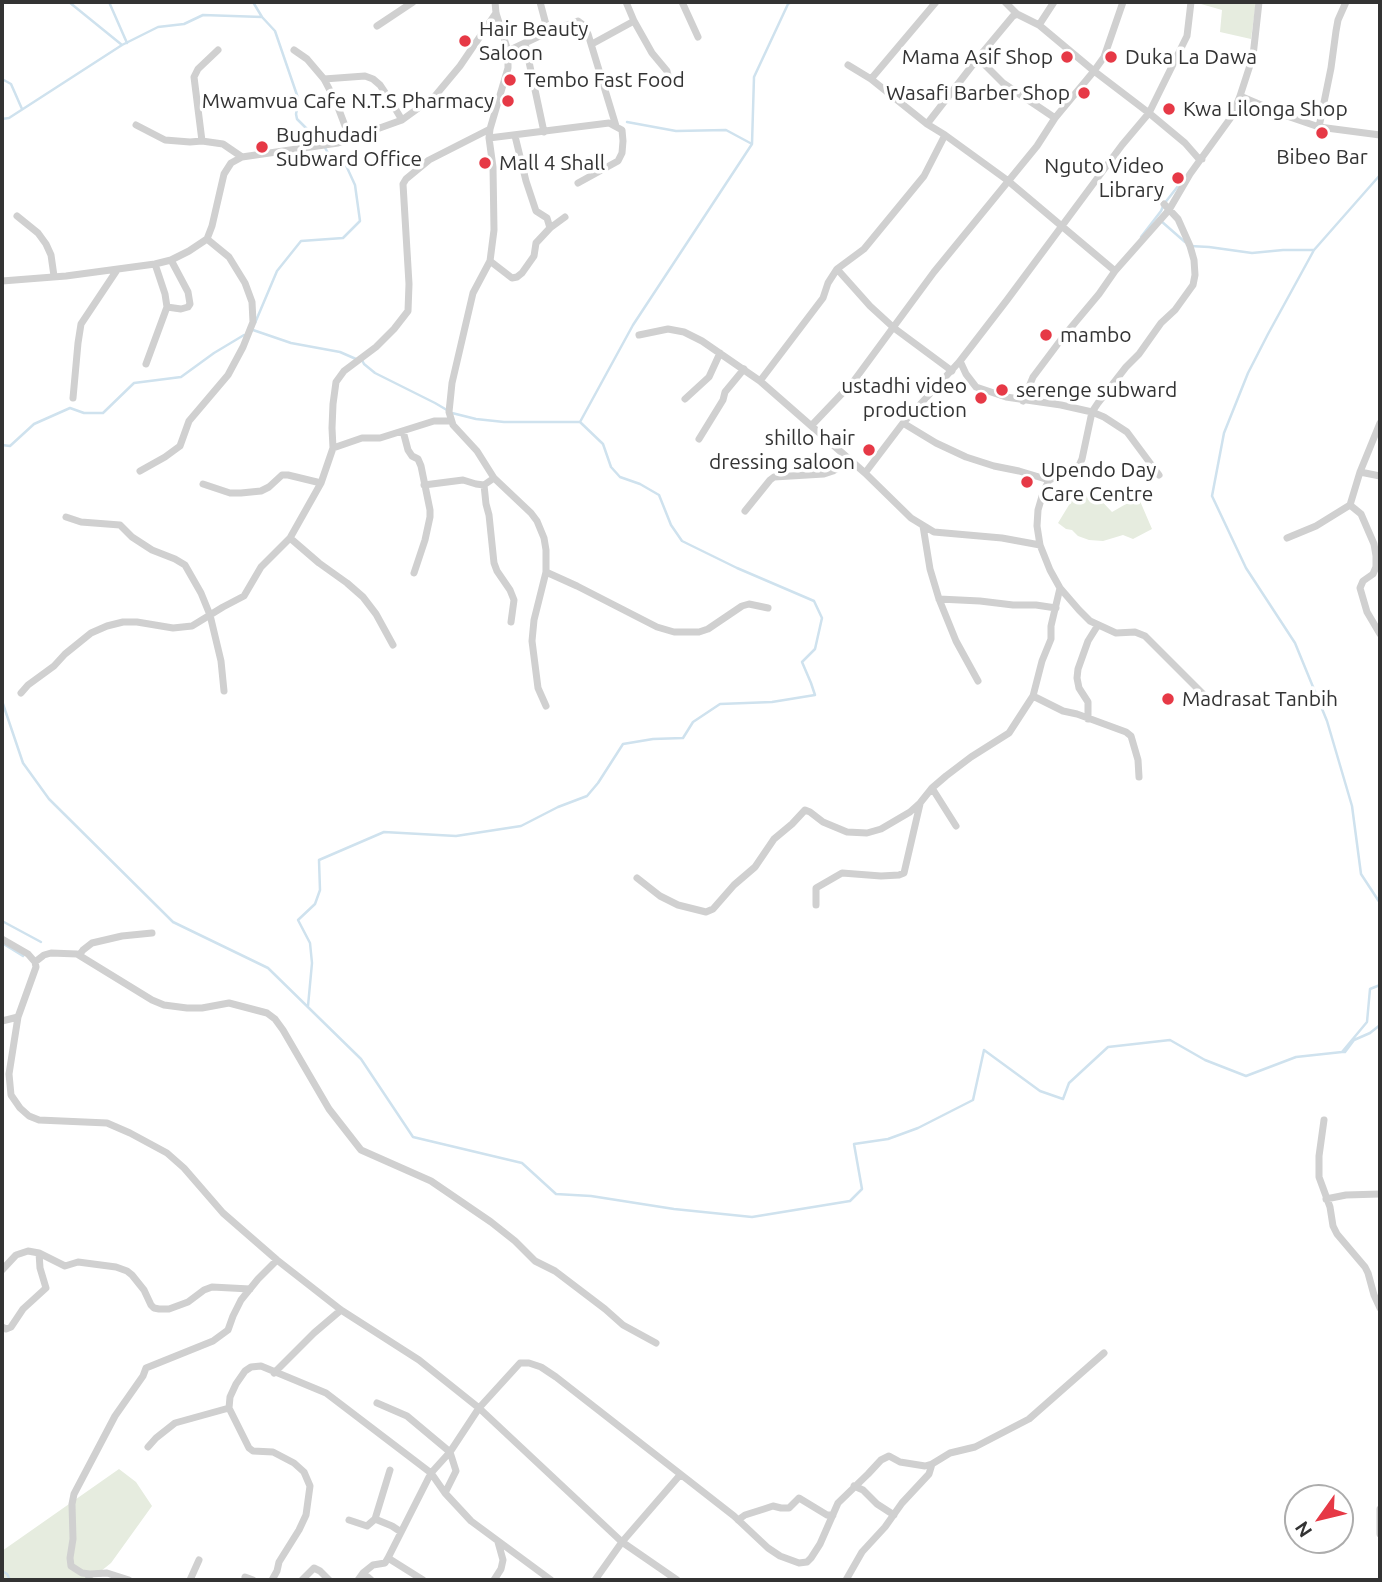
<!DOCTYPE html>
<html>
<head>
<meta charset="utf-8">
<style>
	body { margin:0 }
	#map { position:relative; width:1382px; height:1582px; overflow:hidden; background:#fff; font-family:Ubuntu,sans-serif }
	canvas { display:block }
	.frame { position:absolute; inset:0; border:4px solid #333; pointer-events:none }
	.north { position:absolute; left:1284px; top:1484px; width:70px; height:70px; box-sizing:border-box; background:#fff; border:2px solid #adadad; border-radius:50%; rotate:236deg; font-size:19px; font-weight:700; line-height:28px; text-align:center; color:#333 }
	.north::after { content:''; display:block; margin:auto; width:24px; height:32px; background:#e63946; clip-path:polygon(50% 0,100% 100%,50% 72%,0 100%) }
</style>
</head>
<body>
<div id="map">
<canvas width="1382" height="1582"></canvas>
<div class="frame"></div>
<div class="north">N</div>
</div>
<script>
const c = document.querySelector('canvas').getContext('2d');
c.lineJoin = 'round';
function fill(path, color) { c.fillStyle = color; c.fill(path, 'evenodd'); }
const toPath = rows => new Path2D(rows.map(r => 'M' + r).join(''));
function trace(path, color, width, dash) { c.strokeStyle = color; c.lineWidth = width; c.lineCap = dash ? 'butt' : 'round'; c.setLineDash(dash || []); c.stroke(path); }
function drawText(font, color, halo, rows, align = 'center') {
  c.font = font + ' Ubuntu,sans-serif'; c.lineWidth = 7; c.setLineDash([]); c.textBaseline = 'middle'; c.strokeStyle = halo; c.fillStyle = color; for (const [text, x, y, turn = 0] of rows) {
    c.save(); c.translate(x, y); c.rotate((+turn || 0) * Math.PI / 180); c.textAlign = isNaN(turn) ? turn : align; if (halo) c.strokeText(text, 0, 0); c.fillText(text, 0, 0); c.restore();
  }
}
fill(toPath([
	[1194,2,1256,2,1251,39,1220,32,1222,10],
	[1095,494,1112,512,1126,504,1140,501,1152,529,1133,539,1123,535,1103,541,1089,540,1078,536,1072,530,1066,529,1058,523,1072,500],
	[119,1469,136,1482,152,1506,111,1563,90,1580,2,1580,2,1551]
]), '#e6ecdf');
trace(toPath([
	[69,2,122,45],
	[109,2,127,43],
	[253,2,262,17,275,31,298,98,297,109,296,114,297,119,324,146,332,160,344,161,355,185,360,221,343,238,301,241,277,271,255,323],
	[2,79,11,84,22,109],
	[2,119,9,118,122,45,158,27,184,24,203,15,262,17],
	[627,122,676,131,726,130,752,144],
	[1380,175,1314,250,1268,334,1248,373,1224,433,1212,496,1246,568,1295,643,1327,721,1352,806,1361,874,1380,903],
	[1161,221,1185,242],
	[1141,237,1161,211,1164,204,1182,181],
	[1190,246,1209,247,1252,253,1283,250,1314,250],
	[253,330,291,343,340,352,356,359],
	[362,360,364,364,375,373,435,403,452,413,476,419,504,422,580,422,633,325,752,144,754,77,788,4,792,2],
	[2,445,10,446,34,424,70,408,84,413,103,413,134,383,181,377,214,353,244,335],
	[2,701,23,763,49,799,173,922,268,968,361,1059,413,1137,522,1163,556,1194,591,1196,674,1209,752,1217,850,1201,862,1189,854,1144,888,1139,918,1128,973,1100,984,1050,1040,1091,1063,1099,1069,1083,1108,1047,1170,1040,1205,1060,1246,1076,1296,1057,1342,1052,1367,1022,1370,989,1380,985],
	[2,921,41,942],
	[2,943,23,956],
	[308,1006,312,963,310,943,298,920,315,904,320,890,319,860,384,832,456,836,521,826,558,807,587,796,598,783,623,744,653,739,683,738,693,722,720,704,772,702,815,695,811,683,802,662,815,649,822,618,814,601,737,568,682,541,671,525,659,495,640,484,620,477,611,467,603,444,580,422],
	[1342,1052,1345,1052,1354,1040,1370,1033,1380,1025],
	[2,1571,7,1574,10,1580]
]), '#cfe2ee', 2.5);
trace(toPath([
	[495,2,496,13,508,51,508,68,490,129,489,138,493,167,494,230,490,261,473,293,452,383,449,412,453,425,477,451,494,478,531,513,537,521,544,538,546,550,546,572,534,620,532,641,538,688,546,706],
	[540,2,548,32],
	[626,2,634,21,652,53,667,71,669,79],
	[682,2,698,37],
	[1005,2,1017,14,1039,25,1094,71,1149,113,1185,143,1199,159,1202,159],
	[1039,25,1054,2],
	[377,26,413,2],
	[525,43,544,132],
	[592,44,634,21],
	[294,50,307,59,324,79,336,102,350,139],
	[508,51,548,32,578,21,582,24,588,34,616,126],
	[978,58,1003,83,1055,118],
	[848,65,871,79,927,124,945,135,1007,180,1115,271],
	[324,79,365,76,373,79,380,85,390,100,402,120],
	[871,79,936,2],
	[1240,96,1287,116,1319,127,1380,135],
	[927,124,978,58,1013,16,1017,14],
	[136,125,165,140,190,142,202,141,223,144,242,157,338,143,402,120,435,96,460,66,496,13],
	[1319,127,1331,68,1336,31,1338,20,1346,2],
	[515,136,526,181,536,211,547,218,550,228],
	[489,138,609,123,622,130,623,141,622,153,618,161,578,183],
	[202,141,194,77,198,69,218,50],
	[17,216,38,233,46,244,51,255,54,276],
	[490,261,512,278,517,277,522,273,534,256,536,243,550,228,565,217],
	[837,269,870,306,894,328,952,371],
	[2,281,66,276,155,264,171,260,189,251,207,239,212,226,224,174,231,163,242,157],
	[167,307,181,309,188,307,190,304,188,292,171,260],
	[639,335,668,329,684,332,702,341,760,381,865,473,911,518,934,532,1002,538,1040,545],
	[960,361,966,374,976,387,1006,397,1061,405,1092,412,1104,417,1127,432,1159,475],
	[146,364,167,307,165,294,155,264],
	[760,381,823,298,828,283,837,269,864,249,924,176,945,135],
	[73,398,78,343,81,324,117,270],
	[685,399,709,377,720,353],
	[1023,401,1033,377,1063,337,1099,294,1115,271,1169,210,1190,174,1232,116,1240,96,1253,56,1259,2],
	[903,423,936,443,966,457,994,466,1019,471,1049,480],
	[812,425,853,382,934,272,1037,146,1055,118,1094,71,1104,57,1123,2],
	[403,431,408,450,412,456,418,459,421,466,430,510,430,517,425,540,414,573],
	[699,439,723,400,725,392,744,369],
	[333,448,362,438,380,438,434,421,451,421],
	[140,471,165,457,180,446,189,421,228,375,243,347,253,322,252,302,245,283,229,257,207,239],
	[1360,472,1380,476],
	[865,473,903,423,960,361,1007,300,1122,145,1149,113,1187,36,1191,2],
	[494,478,484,485,486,504,489,515,494,563,497,571,510,590,514,600,511,622],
	[203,484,230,493,241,493,261,491,269,487,282,475,288,475,321,483],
	[424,485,463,480,476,484,484,485],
	[1350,505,1361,514,1374,544,1376,556,1376,567,1373,574,1363,581,1360,588,1367,612,1380,634],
	[745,511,770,480,774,477,824,474,833,471,850,460],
	[66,517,81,522,120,525,132,537,152,550,175,559,185,565,201,593,210,615,221,661,224,691],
	[923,526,930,569,939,599,956,641,978,681],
	[290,538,319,563,347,583,363,597,376,614,393,645],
	[1287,538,1316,526,1350,505,1360,472,1380,423],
	[546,572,577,586,657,627,674,632,699,632,708,629,742,606,749,604,768,608],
	[1060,588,1079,610,1090,621,1116,633,1135,632,1145,636,1209,700],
	[939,599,980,601,1013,605,1036,605,1056,608],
	[21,693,28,685,54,666,65,654,91,633,107,626,123,622,137,622,173,628,192,626,223,607,244,596,261,567,290,538,321,483,333,448,332,428,333,404,336,382,344,371,376,347,394,329,408,311,409,284,403,184,406,179,429,160,490,129],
	[1033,696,1063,711,1077,714,1126,732,1131,736,1138,760,1139,777],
	[1088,719,1088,702,1079,688,1077,678,1078,669,1088,641,1098,625],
	[932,788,956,826],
	[637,878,660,896,678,905,706,912,713,909,734,885,755,867,774,839,792,824,805,810,810,812,823,822,847,832,867,833,881,829,910,812,920,803,932,788,946,776,971,757,1009,733,1033,696,1042,661,1051,639,1051,626,1060,588,1050,570,1040,545,1037,526,1038,510,1043,493,1049,480,1077,470,1082,459,1092,412,1098,403,1126,367,1139,354,1161,323,1175,310,1193,285,1195,275,1194,260,1190,246,1178,219,1164,204],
	[816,905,816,888,842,873,881,876,899,875,904,873,920,804],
	[2,939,28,954,35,962,36,967,18,1017,9,1074,11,1095,20,1108,29,1116,39,1120,107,1123,130,1133,167,1153,184,1168,223,1213,277,1260,341,1310,419,1360,479,1408,622,1542,677,1580],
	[80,954,83,950,92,943,122,936,152,933],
	[35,962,44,955,51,953,77,954,152,1000,164,1005,187,1008,202,1008,229,1003,267,1013,275,1019,283,1030,329,1109,361,1150,431,1181,491,1222,515,1241,535,1261,555,1271,605,1309,623,1325,656,1343],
	[2,1021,18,1017],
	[1324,1120,1319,1156,1319,1177,1330,1207,1333,1226,1337,1234,1365,1267,1368,1273,1374,1295,1380,1308],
	[1326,1199,1346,1195,1380,1194],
	[2,1270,16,1255,28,1251,39,1253,65,1266,78,1262,116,1267,127,1271,132,1275,144,1290,151,1305,154,1308,159,1309,169,1309,188,1302,204,1290,212,1287,250,1289],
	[2,1327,6,1329,11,1327,23,1309,46,1288,40,1268,39,1253],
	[274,1373,314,1333,341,1310],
	[377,1403,407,1416,450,1452,456,1471,445,1493],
	[229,1408,230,1397,236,1384,245,1371,251,1367,261,1366,326,1393,431,1473,445,1493,471,1521,551,1580],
	[148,1447,156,1438,175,1423,229,1408,249,1448,253,1451,273,1452,294,1463,304,1472,310,1486,306,1515,299,1530,279,1562,277,1571,272,1580],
	[854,1486,863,1490,877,1504,894,1515],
	[1380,1509,1380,1534],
	[375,1519,390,1470],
	[349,1520,367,1526,375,1519,392,1526,401,1532],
	[738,1520,745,1515,764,1509,773,1506,781,1508,789,1508,799,1498,827,1515,833,1515],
	[388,1558,423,1580],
	[363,1573,371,1580],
	[90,1574,82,1573,71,1566,70,1558,73,1539,72,1504,74,1494,115,1416,143,1376,146,1368,213,1341,228,1330,233,1316,241,1300,258,1279,277,1260],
	[245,1577,253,1580],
	[88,1580,90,1574,107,1573,129,1580],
	[190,1580,199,1560],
	[302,1580,314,1568,320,1571,329,1580],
	[358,1580,363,1573,373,1565,385,1563,388,1558,431,1473,450,1452,479,1408,520,1363,529,1363,541,1367,556,1377,734,1516,768,1548,780,1556,799,1563,807,1562,811,1558,820,1544,838,1503,868,1474,881,1460,889,1456,900,1462,925,1466,932,1464],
	[494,1580,501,1569,503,1560,498,1542],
	[595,1580,622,1542,680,1475],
	[846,1580,862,1552,885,1527,902,1503,929,1474,932,1464,950,1453,975,1447,1029,1419,1104,1353]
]), '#d0d0d0', 7);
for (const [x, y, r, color] of [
	[465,41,7,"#e63946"],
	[1067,57,7,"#e63946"],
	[1111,57,7,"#e63946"],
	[510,80,7,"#e63946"],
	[1084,93,7,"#e63946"],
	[508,101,7,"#e63946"],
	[1169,109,7,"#e63946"],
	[1322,133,7,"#e63946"],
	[262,147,7,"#e63946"],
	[485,163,7,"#e63946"],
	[1178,178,7,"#e63946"],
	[1046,335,7,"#e63946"],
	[1002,390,7,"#e63946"],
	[981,398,7,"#e63946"],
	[869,450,7,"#e63946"],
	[1027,482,7,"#e63946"],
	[1168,699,7,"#e63946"]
]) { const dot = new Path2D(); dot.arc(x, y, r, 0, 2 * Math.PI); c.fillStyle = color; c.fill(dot); trace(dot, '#fff', 2.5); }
drawText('21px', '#333', '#fff', [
	["Hair Beauty",479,29],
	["Saloon",479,53],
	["Mama Asif Shop",1053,57,"right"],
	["Duka La Dawa",1125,57],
	["Tembo Fast Food",524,80],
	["Wasafi Barber Shop",1070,93,"right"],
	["Mwamvua Cafe N.T.S Pharmacy",494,101,"right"],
	["Kwa Lilonga Shop",1183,109],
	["Bughudadi",276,135],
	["Subward Office",276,159],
	["Bibeo Bar",1322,157,"center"],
	["Mall 4 Shall",499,163],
	["Nguto Video",1164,166,"right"],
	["Library",1164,190,"right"],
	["mambo",1060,335],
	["ustadhi video",967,386,"right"],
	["production",967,410,"right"],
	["serenge subward",1016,390],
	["shillo hair",855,438,"right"],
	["dressing saloon",855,462,"right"],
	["Upendo Day",1041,470],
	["Care Centre",1041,494],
	["Madrasat Tanbih",1182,699]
], 'left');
</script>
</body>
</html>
